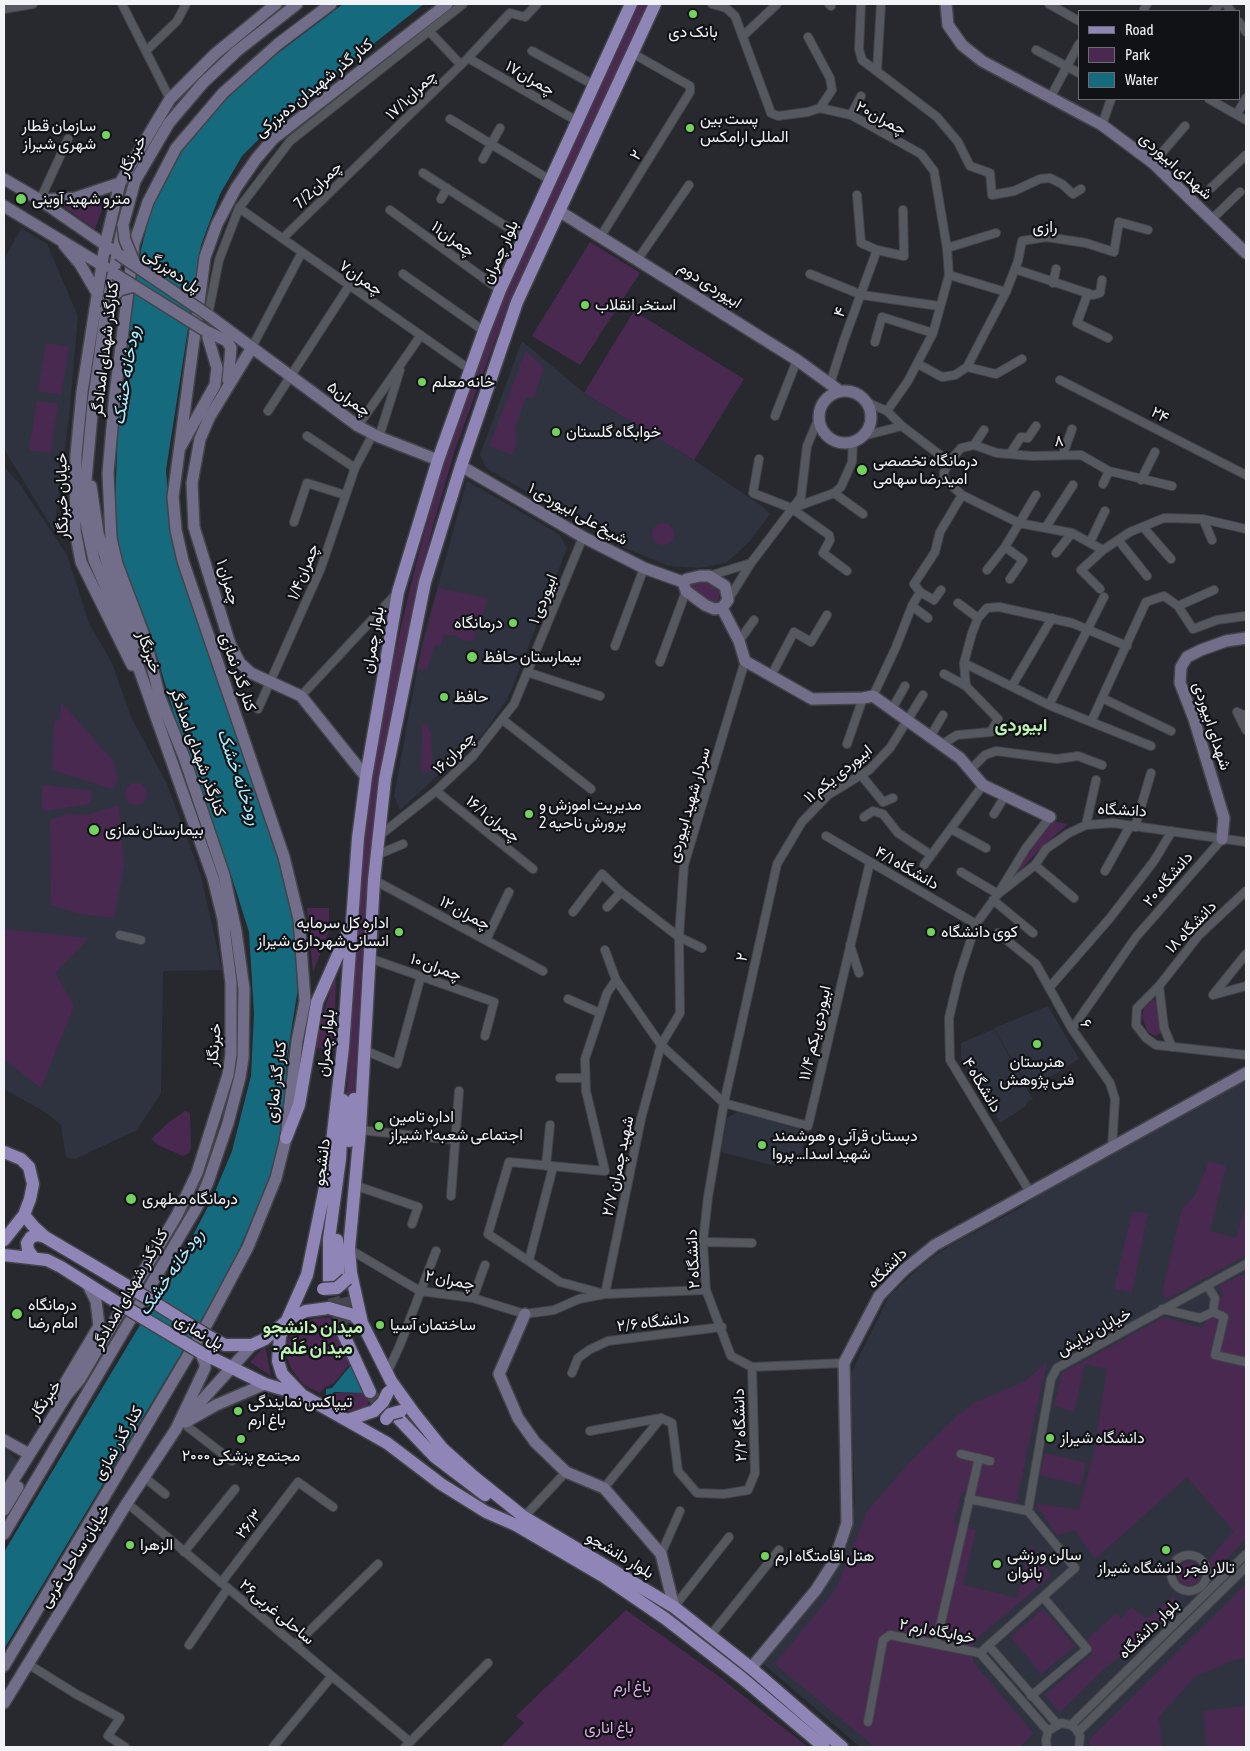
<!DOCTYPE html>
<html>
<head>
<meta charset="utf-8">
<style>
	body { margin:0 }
	#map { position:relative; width:1250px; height:1751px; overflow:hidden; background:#27292f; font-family:"Asap Condensed",sans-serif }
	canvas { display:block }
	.frame { position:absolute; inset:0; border:5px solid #f1f3f7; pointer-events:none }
	.legend { position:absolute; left:1078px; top:10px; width:162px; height:90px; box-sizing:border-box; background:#111215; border:1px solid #6b6c6f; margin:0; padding:6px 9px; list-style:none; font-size:15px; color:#f1f3f7 }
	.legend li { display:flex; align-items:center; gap:10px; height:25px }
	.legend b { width:25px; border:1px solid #6b6c6f }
</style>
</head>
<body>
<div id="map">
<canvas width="1250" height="1751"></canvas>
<div class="frame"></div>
<ul class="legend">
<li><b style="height:6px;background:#8f85b7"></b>Road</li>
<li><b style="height:14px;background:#4a2951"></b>Park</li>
<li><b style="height:14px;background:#156a7d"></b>Water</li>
</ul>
</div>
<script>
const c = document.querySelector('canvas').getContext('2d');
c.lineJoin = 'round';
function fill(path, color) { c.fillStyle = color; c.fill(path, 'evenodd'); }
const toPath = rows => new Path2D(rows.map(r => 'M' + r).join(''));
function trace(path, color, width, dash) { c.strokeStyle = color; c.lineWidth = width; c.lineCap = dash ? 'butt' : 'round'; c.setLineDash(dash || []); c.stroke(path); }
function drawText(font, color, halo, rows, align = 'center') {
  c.font = font + ' "Asap Condensed",Vazirmatn,sans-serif'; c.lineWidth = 4.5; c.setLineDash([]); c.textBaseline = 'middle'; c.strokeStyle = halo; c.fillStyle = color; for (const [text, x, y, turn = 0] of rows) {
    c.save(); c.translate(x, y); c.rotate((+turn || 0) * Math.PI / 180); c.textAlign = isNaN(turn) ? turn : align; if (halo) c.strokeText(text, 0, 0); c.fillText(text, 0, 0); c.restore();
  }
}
fill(toPath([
	[21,228,47,244,78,316,69,416,54,531,4,449,4,260],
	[522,341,584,393,694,460,763,507,770,514,749,542,726,563,699,568,669,566,620,546,486,468,480,455],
	[4,467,19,483,67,555,89,623,112,663,131,717,167,784,201,876,222,970,163,971,161,1093,137,1130,75,1159,66,1158,61,1125,45,1112,4,1089],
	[467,481,559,534,567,548,508,698,483,734,400,810,394,796,422,643],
	[1048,1006,1079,1059,1030,1090,994,1028],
	[994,1029,1033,1099,1027,1102,1026,1106,1000,1123,989,1100,987,1101,961,1057,961,1043],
	[1246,1079,1246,1747,860,1747,760,1661,849,1534,855,1502,850,1375,889,1296,922,1265,949,1246,1022,1207,1047,1189,1201,1102],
	[738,1112,806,1131,802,1152,775,1166,721,1152,727,1118],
	[4,1446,17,1461,4,1484]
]), '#2f333f');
fill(toPath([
	[639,4,647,4,506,311,455,449,434,522,415,595,377,791,364,920,355,1083,347,1149,343,1149,363,853,375,763,395,653,412,580,438,481,466,396,500,305],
	[107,196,95,229,64,207],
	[590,242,640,273,580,365,532,336],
	[634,311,744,379,694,460,584,393],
	[46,343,69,347,61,395,38,391],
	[526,351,544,368,533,398,526,397,515,427,517,444,512,455,489,446],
	[37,401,58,404,51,453,29,450],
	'652 534a11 11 0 1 1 22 0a11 11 0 1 1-22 0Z',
	[709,581,718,586,720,593,718,601,712,602,688,588,689,582],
	[438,588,487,598,482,620,474,640,463,641,457,636,443,634,442,645,434,646,427,669,417,670],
	[61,702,113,761,118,779,113,789,52,770,54,721,60,719],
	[422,723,427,724,431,735,433,771,421,772],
	'125 794a11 11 0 1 1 22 0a11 11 0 1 1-22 0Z',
	[48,785,91,791,91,802,88,804,46,811,42,807,42,786],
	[119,805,124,864,114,918,81,914,51,905,50,820,67,814,87,815],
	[1051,821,1068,824,1043,846,1014,877,1024,858],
	[307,908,329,908,329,931,313,972],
	[4,929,89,938,55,973,74,1006,41,1088,4,1059],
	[336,973,334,1051,313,1047],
	[1154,999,1158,1005,1161,1033,1155,1036,1147,1031,1142,1016,1144,1008],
	[185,1111,190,1113,191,1148,189,1153,183,1156,158,1145,151,1139,168,1123],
	[1209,1161,1226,1166,1210,1231,1236,1238,1246,1205,1246,1255,1167,1299,1162,1294,1182,1208,1195,1196],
	[1132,1212,1148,1213,1132,1292,1114,1289],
	[1246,1273,1246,1538,1224,1562,1213,1568,1208,1561,1234,1531,1187,1477,1095,1559,1075,1530,1057,1535,1035,1503,1079,1510,1094,1452,1107,1369,1085,1364,1074,1412,1054,1405,1062,1373,1164,1317,1202,1328,1223,1295,1219,1286],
	[330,1317,350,1364,333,1384,325,1387,320,1393,304,1385,292,1370,286,1354,286,1344,298,1325,315,1318],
	[265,1346,271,1376,250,1362],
	[1047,1362,1016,1503,962,1492,954,1523,976,1530,963,1585,1017,1598,1031,1544,1051,1576,973,1641,973,1662,1033,1733,1020,1747,875,1747,775,1664,836,1589,867,1512,909,1463,957,1416,976,1402,1026,1381],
	[336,1393,366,1393,369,1400,366,1410,356,1413,343,1409,330,1400],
	[1045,1453,1086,1463,1081,1485,1039,1475],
	'1177 1574a12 12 0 1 1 24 0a12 12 0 1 1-24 0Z',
	[1246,1584,1246,1658,1234,1660,1194,1677,1159,1717,1162,1747,1090,1747,1090,1739],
	[1174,1596,1178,1604,1145,1639,1107,1666,1060,1712,1045,1695,1092,1654,1087,1640,1116,1613,1121,1619,1131,1607,1147,1619],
	[1043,1609,1075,1646,1041,1674,1011,1637],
	[626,1610,717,1675,808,1747,501,1747,524,1723,516,1716],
	[1246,1706,1246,1747,1207,1747,1203,1711]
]), '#4a2951');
fill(toPath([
	[343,4,424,4,282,116,242,156,220,194,201,245,166,470,171,537,280,863,293,921,299,982,287,1057,284,1114,279,1157,238,1252,206,1312,4,1649,4,1552,188,1245,212,1199,232,1151,251,1076,254,1013,249,932,232,878,185,751,149,629,118,551,115,508,119,394,141,250,152,205,170,169,195,132,253,72],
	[351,1365,365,1393,334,1392,331,1396,326,1395,326,1389,332,1388]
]), '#156a7d');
trace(toPath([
	[329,1280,343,1333],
	[339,1280,349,1323],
	[370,1392,392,1423]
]), '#45474d', 12, [12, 6]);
const street = toPath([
	[122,4,170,99],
	[712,4,726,8,735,16,771,113,778,116,808,112,820,108,851,115,921,154,934,171,947,248,949,275,933,333,908,381,887,411],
	[829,4,831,6],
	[861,4,859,49,862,60,937,117,958,142,970,166,990,173,992,195,1014,191,1040,179,1050,178,1062,184,1073,194,1081,189],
	[1049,4,1079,21],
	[1226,4,1231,11],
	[4,9,33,4],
	[1144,9,1147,4],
	[1213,11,1220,4],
	[1239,22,1246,32],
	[429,31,461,65],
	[743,36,777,4],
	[808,37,830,78,832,90,820,108],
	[1036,50,1079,73],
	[146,51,177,21,186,4],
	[532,51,594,85],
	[468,58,577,121],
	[877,70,881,4],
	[1050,98,1079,44],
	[1209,99,1246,120],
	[1237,114,1246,98],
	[851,115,861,96],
	[450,119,550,180],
	[1102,125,1111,99],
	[483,159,500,128],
	[1153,163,1185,126],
	[423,173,524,238],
	[1211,188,1246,155],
	[857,195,861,243,877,250,904,256,903,210],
	[441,199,447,188],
	[40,200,68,139],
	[239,208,469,369],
	[390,210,500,290],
	[1211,220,1240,192],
	[601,236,690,92,690,86,632,53],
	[283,238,468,58,510,13,525,17,537,4],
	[947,248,996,233],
	[638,259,689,185],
	[1015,269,1093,295,1100,293,1102,280],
	[403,274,484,331],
	[810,274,862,295,939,306],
	[949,275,1006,292],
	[1053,283,1056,269],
	[1088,293,1077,323,1108,338],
	[208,315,219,260,239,208,290,141,463,4],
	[875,342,882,317,933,333],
	[251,349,302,252],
	[918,364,942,377,955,375,967,367,996,374,1022,359],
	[967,367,1006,292,1018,261,1022,241,1046,237,1086,243,1114,252,1119,222,1148,230],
	[1060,380,1246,475],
	[830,384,844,340,877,250],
	[866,402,887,411,902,426,949,462,944,472,944,479,962,495,1019,523,1072,533,1103,550,1130,532,1164,518,1203,519,1246,529],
	[268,411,349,286],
	[775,416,797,360],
	[358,426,421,335],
	[307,436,355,468],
	[863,436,902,426],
	[379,437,400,370],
	[974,445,984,430],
	[1010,454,1021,437,1028,438,1036,426],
	[1063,454,1072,429],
	[759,459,753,493,791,508,829,535,830,540,823,553,847,571],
	[949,462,961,448,974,445,997,453,1032,456,1081,455,1109,471,1172,486],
	[1141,480,1155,452],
	[1103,484,1109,471],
	[834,493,863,514],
	[793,508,834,493,841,487,852,462,853,441],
	[1203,519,1212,540],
	[294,522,307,483,345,495],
	[1046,527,1073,485],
	[1143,527,1171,559],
	[1119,541,1147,576],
	[1090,542,1105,511],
	[1005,547,1023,560,1010,579],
	[1056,553,1072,533],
	[987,570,1005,547,1036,495],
	[709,576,751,563],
	[1100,589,1081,570,1103,550],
	[941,590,934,600,920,592,914,584,935,552,940,532,962,495],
	[728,600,751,563,801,497,807,446,820,415],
	[958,603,978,618],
	[912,606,928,618],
	[1178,606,1214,590],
	[739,641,754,620],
	[615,646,644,568],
	[660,662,686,591],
	[964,663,1049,705,1151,746],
	[527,672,600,696],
	[944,674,966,686],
	[771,676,794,632,811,642,827,615],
	[1012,686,1052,618],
	[301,696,397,593],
	[873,696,896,647,912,606,920,592],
	[1102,698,1171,731],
	[1049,705,1104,597],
	[258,709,321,568,355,468,373,434],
	[892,709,905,686],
	[1246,716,1237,712,1246,730],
	[503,720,591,789],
	[1091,722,1146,602,1164,596,1178,606,1193,629,1217,620,1246,616],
	[930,737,943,715],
	[847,744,863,698],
	[941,745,957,735,991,732,998,719,966,686,965,676,964,663,972,633,978,618,987,608,999,607,1072,623,1127,646],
	[970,770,985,755,996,751,1057,759,1078,756,1102,765],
	[861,775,883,802,893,798],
	[436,791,533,869],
	[994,814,1005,796],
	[864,817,873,811,883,814,898,833,931,855],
	[1086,825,1096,780],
	[1135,827,1151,773],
	[951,829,986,848],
	[379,836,436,791,473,756,514,704,583,537],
	[826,836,976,924],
	[377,855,403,844],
	[924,865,983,785],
	[1035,865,1074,898],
	[1105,871,1130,826],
	[961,872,998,894,1026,848,1050,817],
	[374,880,543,971],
	[1246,891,1199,935,1159,986,1137,1008,1136,1025,1146,1038,1156,1045,1246,1055],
	[993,900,1033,933],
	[607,907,621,892],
	[573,912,602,874,621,892,679,937,702,948],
	[998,933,1036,964,1072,1029,1110,1083,1115,1099,1112,1147],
	[120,935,141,940],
	[486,940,509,892],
	[850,945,859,973],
	[605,950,616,980],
	[369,958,494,1002,485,1036],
	[1159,986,1164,1028,1172,1047],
	[1049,988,1110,918,1154,861,1172,831],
	[1213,995,1246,954],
	[1213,995,1246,986],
	[568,999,600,1013],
	[1072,1029,1136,937,1222,839],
	[364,1050,397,1064,421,976],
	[560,1078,585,1078],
	[360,1130,455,1140],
	[546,1166,550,1125],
	[354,1185,418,1207,412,1224],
	[1030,1192,950,1060,949,1018,959,976,976,924,998,894,1035,865,1046,849,1069,833,1086,825,1113,823,1246,842],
	[451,1196,459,1091],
	[703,1242,752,1243],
	[349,1249,420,1291,473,1298,525,1314,554,1310,579,1299,605,1294,706,1290],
	[529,1260,553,1167],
	[605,1294,560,1282,488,1234,509,1162,605,1171,586,1091,585,1059,607,993,616,980,661,1045,724,1103,808,1126,870,862],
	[605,1294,641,1119,661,1045,680,1013,679,937,684,865,745,661],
	[473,1298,485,1265],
	[1162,1309,1200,1318,1213,1312,1215,1298,1207,1285],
	[1213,1312,1224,1317,1215,1355,1246,1362],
	[844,1363,752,1367,731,1356,706,1290,703,1242,708,1197,724,1103,777,864,802,822,828,795,869,770,890,748,923,695],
	[387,1373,400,1345,436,1251],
	[572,1373,578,1358,589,1350,608,1341,722,1327],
	[661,1418,672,1423,678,1471,697,1493,724,1494,748,1490,755,1473,752,1367],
	[184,1424,232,1461],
	[590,1431,661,1418],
	[961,1454,990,1461],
	[144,1477,165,1494],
	[604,1488,661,1418],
	[969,1499,1028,1511,1075,1568,980,1653],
	[127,1503,410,1742],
	[1028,1511,1051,1379,1057,1368,1246,1264],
	[524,1517,566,1472],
	[184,1552,235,1489],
	[661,1554,680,1511],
	'1171 1573a18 18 0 1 1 36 0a18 18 0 1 1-36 0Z',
	[221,1583,298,1482,333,1507],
	[674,1607,729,1537],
	[710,1636,779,1550],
	[936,1644,979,1458],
	[189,1645,228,1588],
	[295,1645,378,1564],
	[989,1646,1057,1724],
	[980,1653,1048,1731],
	[28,1664,76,1694,120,1718,108,1736,125,1747],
	[1031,1696,1087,1649,1043,1597],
	[868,1722,883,1640,890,1635,980,1653],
	[1071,1725,1246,1554],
	[1078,1732,1246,1567],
	[273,1747,332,1676],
	[405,1747,488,1663],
	[1047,1747,1046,1740,1048,1731,1061,1723,1071,1725,1076,1729,1080,1736,1079,1747]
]);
const secondary = toPath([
	[946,4,948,25,962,45,982,61,1102,125,1153,163,1246,253],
	[4,179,40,200,111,249],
	[40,200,75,198,120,183],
	[4,206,105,267],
	[559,211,797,360,837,389],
	[64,245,80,264,97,293],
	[208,315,358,426,379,437,438,460],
	[206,331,227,341,231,348,228,380],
	[251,349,209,418,200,439,192,483,194,527,230,644,240,663,251,673,301,696,366,777],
	'819 417a26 26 0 1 1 52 0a26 26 0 1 1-52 0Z',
	[181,446,215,385,217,368,206,331],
	[461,466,583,537,644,568,683,582],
	[91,486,98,533,106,559,137,643],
	[700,576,709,576,725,586,728,600,722,608,714,609,705,605,686,591,683,582,687,579,700,576],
	[722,608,739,641,745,661,812,699,863,698,873,696,960,758,983,785,1050,817],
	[132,665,81,562,75,530,76,455,82,392,105,245,120,183,170,99,215,54,276,4],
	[1222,839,1224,818,1194,719,1180,683,1181,667,1187,657,1201,650,1226,641,1246,638],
	[525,1314,499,1374,518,1418,535,1442,566,1472,604,1488,661,1554,674,1607],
	[57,1401,59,1393,99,1326,96,1301,87,1283],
	[186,1418,252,1345],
	[186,1422,216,1405,265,1384],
	[4,1440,29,1454],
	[4,1495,66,1396,80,1379,177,1215,197,1173,228,1075,231,1054,231,983,223,919,213,878,127,635,94,560,87,528,84,501,93,403,106,310,123,225,135,181,169,123,203,83,237,51,297,4],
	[4,1510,18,1487],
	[4,1534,197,1207,208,1182,228,1123,240,1077,243,1058,244,989,236,931,224,875,184,757,160,698,145,638,117,564,111,538,108,473,115,394,134,244,148,202,176,148,223,93,278,44,331,4],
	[4,1666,208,1322,248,1247,276,1178,286,1138,297,1041,305,1001,299,919,284,857,183,561,176,530,173,497,205,257,217,224,236,188,256,159,273,139,447,4],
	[751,1668,816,1590,834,1562,847,1523,844,1363,879,1296,904,1270,935,1245,1246,1073],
	[4,1703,127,1503,176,1429,205,1368,205,1363,200,1352]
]);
const primary = toPath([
	[631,4,500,290,484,331,438,460,398,592,366,777,358,838,343,1047,329,1168,307,1275,280,1336,278,1361,282,1374,302,1395,387,1443,441,1484,486,1512,516,1525,603,1576,666,1619,742,1678,824,1747],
	[286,1138,299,1105,317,1002,348,932],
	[349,1141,354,1099],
	[4,1152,21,1159,29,1167,33,1184,30,1199,24,1215,4,1240],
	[24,1215,34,1227,45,1237,126,1285],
	[337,1240,339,1280],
	[4,1255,47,1260,61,1267,118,1303],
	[33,1257,28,1250,27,1243,31,1237,38,1235,45,1237],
	[329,1280,329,1239,340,1159,343,1100],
	[356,1318,362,1323,391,1381,414,1413,442,1448,473,1476,524,1517,674,1607,751,1668,842,1747],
	[362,1323,351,1273,349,1249,360,1130,374,880,385,779,425,582,461,466,517,302,655,4],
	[343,1333,370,1392],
	[208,1336,225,1345,252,1345,265,1339,289,1319,306,1311,329,1308],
	[200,1352,265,1384,299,1394],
	[398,1418,435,1457,485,1495],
	[348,1420,374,1411]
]);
trace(street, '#424448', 10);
trace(secondary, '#424448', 14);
trace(primary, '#424448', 15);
trace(street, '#55585e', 8);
trace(secondary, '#726e8a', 11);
trace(primary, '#8f85b7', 12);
const secondaryBridge = toPath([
	[123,225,125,240,135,264],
	[118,254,208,315],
	[115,274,206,331],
	[106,310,113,296,120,290,134,286]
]);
const primaryBridge = toPath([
	[126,1285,208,1336],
	[323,1289,337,1288,347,1279],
	[118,1303,200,1352],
	[329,1308,350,1314],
	[374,1411,383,1402,388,1392],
	[386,1419,390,1414,401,1411]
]);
trace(secondaryBridge, '#424448', 14, []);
trace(primaryBridge, '#424448', 15, []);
trace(secondaryBridge, '#726e8a', 11);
trace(primaryBridge, '#8f85b7', 12);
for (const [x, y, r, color] of [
	[693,14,5,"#72d25d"],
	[690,128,5,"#72d25d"],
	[106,135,5,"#72d25d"],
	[21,199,6,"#72d25d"],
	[585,305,5,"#72d25d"],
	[422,382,5,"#72d25d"],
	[556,432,5,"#72d25d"],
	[862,470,6,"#72d25d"],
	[513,623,5,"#72d25d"],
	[472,657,6,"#72d25d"],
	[444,697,5,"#72d25d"],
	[529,814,5,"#72d25d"],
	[94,830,6,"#72d25d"],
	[399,932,5,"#72d25d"],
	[931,932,5,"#72d25d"],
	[1037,1044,5,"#72d25d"],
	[379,1126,5,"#72d25d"],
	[762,1145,5,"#72d25d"],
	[131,1199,6,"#72d25d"],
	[17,1314,6,"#72d25d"],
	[380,1325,5,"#72d25d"],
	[238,1411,5,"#72d25d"],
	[1050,1438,5,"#72d25d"],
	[241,1439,5,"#72d25d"],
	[130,1545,5,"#72d25d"],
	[1166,1550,5,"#72d25d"],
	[765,1556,5,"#72d25d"],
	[997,1564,5,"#72d25d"]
]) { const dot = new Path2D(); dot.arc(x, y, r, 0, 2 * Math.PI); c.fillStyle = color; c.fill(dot); trace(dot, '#111215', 2); }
drawText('16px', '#f1f3f7', '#111215', [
	["بانک دی",693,32,"center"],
	["پست بین",700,119],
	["المللی ارامکس",700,137],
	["سازمان قطار",96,126,"right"],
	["شهری شیراز",96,144,"right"],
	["مترو شهید آوینی",32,199],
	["استخر انقلاب",595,305],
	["خانه معلم",432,382],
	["خوابگاه گلستان",566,432],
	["درمانگاه تخصصی",873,461],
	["امیدرضا سهامی",873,479],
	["درمانگاه",503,623,"right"],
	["بیمارستان حافظ",483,657],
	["حافظ",454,697],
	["مدیریت اموزش و",539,805],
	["پرورش ناحیه 2",539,823],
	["بیمارستان نمازی",105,830],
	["اداره کل سرمایه",389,923,"right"],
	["انسانی شهرداری شیراز",389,941,"right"],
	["کوی دانشگاه",941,932],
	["هنرستان",1037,1062,"center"],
	["فنی پژوهش",1037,1080,"center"],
	["اداره تامین",389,1117],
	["اجتماعی شعبه۲ شیراز",389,1135],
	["دبستان قرآنی و هوشمند",772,1136],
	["شهید اسدا... پروا",772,1154],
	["درمانگاه مطهری",142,1199],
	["درمانگاه",28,1305],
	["امام رضا",28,1323],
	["ساختمان آسیا",390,1325],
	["تیپاکس نمایندگی",248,1402],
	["باغ ارم",248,1420],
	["دانشگاه شیراز",1060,1438],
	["مجتمع پزشکی ۲۰۰۰",241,1456,"center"],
	["الزهرا",140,1545],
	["سالن ورزشی",1007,1555],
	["بانوان",1007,1573],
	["هتل اقامتگاه ارم",775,1556],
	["تالار فجر دانشگاه شیراز",1166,1568,"center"]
], 'left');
drawText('16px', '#f1f3f7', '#111215', [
	["چمران۱۷",530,78,30],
	["کنار گذر شهیدان ده‌بزرکی",314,88,-39],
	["چمران۱۷/۱",411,95,-44],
	["چمران۲۰",881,118,28],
	["۲",636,155,-58],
	["خبرنگار",132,156,-62],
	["شهدای ابیوردی",1176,166,42],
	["7/2چمران",318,185,-44],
	["رازی",1045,227],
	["چمران۱۱",453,239,36],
	["بلوار چمران",500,252,-66],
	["پل ده‌بزرگی",172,271,34],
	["چمران۷",361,278,35],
	["ابیوردی دوم",710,285,33],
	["۴",840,312,-68],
	["کنارگذر شهدای امدادگر",105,349,-83],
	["چمران۵",349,399,35],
	["۲۴",1160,415,28],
	["۸",1059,441,-3],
	["خیابان خبرنگار",62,496,-91],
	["شیخ علی ابیوردی ۱",578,514,29],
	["چمران۱/۴",303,572,-68],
	["چمران ۱",228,582,73],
	["۱ ابیوردی",543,599,-68],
	["بلوار چمران",373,640,-80],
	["خبرنگار",149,652,70],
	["کنار گذر نمازی",238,672,71],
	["شهدای ابیوردی",1212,726,72],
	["کنارگذر شهدای امدادگر",198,752,70],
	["چمران۱۶",454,753,-45],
	["۱۱ ابیوردی یکم",838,774,-39],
	["سردار شهید ابیوردی",689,805,-74],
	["دانشگاه",1122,810,3],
	["۱۶/۱ چمران",493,819,39],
	["۴/۱ دانشگاه",907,868,30],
	["۲۰ دانشگاه",1168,879,-49],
	["۱۲ چمران",465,913,28],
	["۱۸ دانشگاه",1191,927,-46],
	["۲",742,957,-77],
	["۱۰ چمران",436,967,20],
	["۶",1086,1024,57],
	["۱۱/۴ ابیوردی یکم",815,1033,-77],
	["بلوار چمران",326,1043,-84],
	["خبرنگار",214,1045,-85],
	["کنار گذر نمازی",276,1082,-83],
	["۴ دانشگاه",982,1085,59],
	["دانشجو",322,1162,-83],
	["۲/۷ شهید چمران",618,1166,-78],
	["۲ دانشگاه",693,1259,-93],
	["دانشگاه",887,1268,-45],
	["۲ چمران",450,1280,11],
	["کنارگذر شهدای امدادگر",130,1289,-60],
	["۲/۶ دانشگاه",653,1322,-7],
	["پل نمازی",199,1332,30],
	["خیابان نیایش",1094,1332,-29],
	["خبرنگار",45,1400,-55],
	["۲/۲ دانشگاه",740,1425,-92],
	["کنار گذر نمازی",118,1443,-60],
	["۲۶/۳",249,1524,-53],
	["بلوار دانشجو",620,1555,31],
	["خیابان ساحلی غربی",75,1556,-58],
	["ساحلی غربی۲۶",277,1612,40],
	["بلوار دانشگاه",1149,1629,-44],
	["خوابگاه ارم ۲",937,1631,11]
]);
drawText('16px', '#e0a9ec', '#111215', [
	["باغ ارم",632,1687],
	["باغ اناری",609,1728]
]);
drawText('italic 18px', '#aeecfd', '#111215', [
	["رودخانه خشک",126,375,-81],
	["رودخانه خشک",239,777,71],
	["رودخانه خشک",171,1272,-55]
]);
drawText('bold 18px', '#bff3b4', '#111215', [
	["ابیوردی",1021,725],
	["میدان دانشجو",313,1327],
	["- میدان عَلَم",313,1348]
]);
</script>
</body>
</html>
